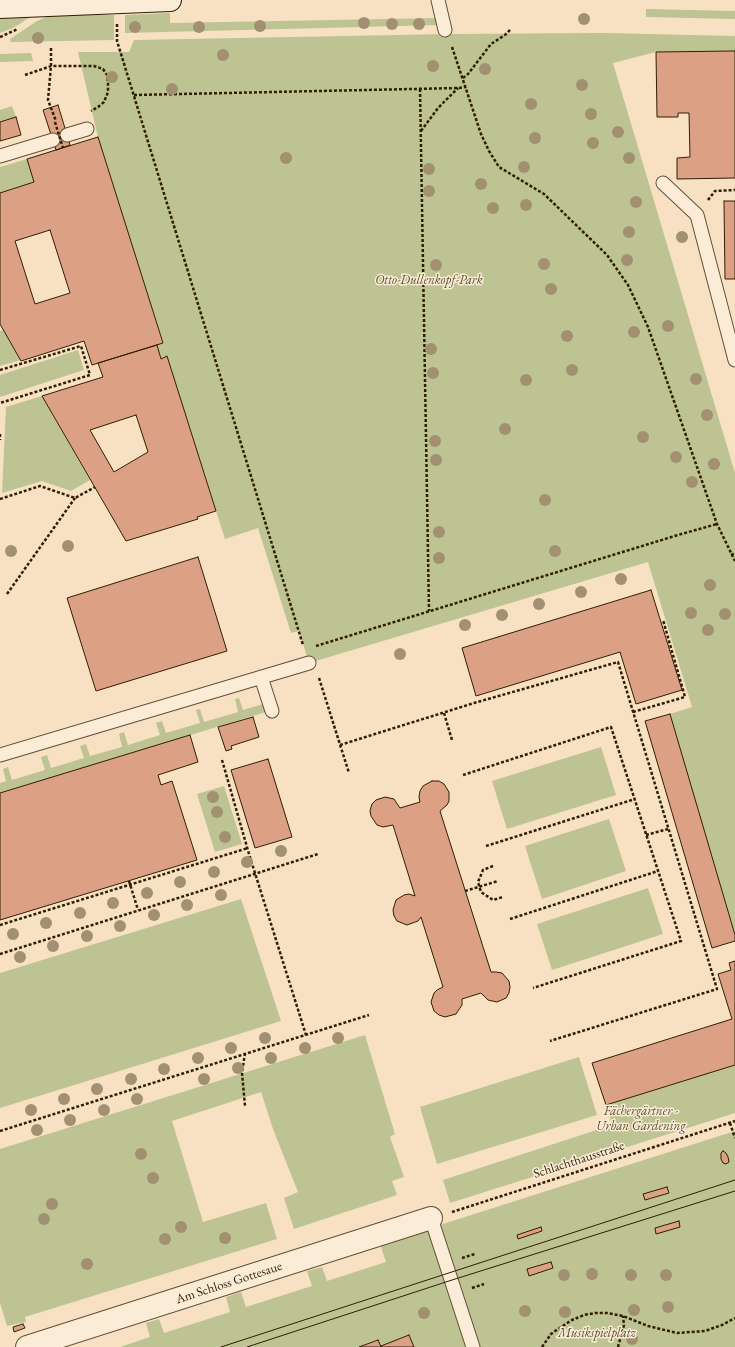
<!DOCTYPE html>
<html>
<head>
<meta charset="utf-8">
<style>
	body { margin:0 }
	canvas { display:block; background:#f7e1c2 }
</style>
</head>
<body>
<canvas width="735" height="1347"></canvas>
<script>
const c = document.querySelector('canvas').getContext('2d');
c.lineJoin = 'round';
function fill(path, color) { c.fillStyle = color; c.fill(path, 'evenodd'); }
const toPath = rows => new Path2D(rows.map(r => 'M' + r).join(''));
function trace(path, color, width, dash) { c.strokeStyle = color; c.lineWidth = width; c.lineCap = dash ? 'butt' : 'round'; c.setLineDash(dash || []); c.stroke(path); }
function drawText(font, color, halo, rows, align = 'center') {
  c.font = font + ' "EB Garamond",serif'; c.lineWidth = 3; c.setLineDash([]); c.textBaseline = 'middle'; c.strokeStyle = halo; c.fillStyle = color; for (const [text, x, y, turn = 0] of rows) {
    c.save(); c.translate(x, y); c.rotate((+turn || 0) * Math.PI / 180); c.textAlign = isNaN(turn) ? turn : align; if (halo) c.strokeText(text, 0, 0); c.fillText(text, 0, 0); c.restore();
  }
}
fill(toPath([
	[646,9,735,11,735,19,646,17],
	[40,11,13,28,0,33,0,12],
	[170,13,170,23,439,18,439,25,125,33,125,15],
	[51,15,114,15,114,40,11,42,10,39,37,21],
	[604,33,735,36,735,51,656,52,613,63,735,473,735,935,670,714,692,707,648,562,309,663,299,631,291,633,258,528,225,539,167,357,161,359,157,345,163,343,98,137,78,52,129,52,134,40,449,34],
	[31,53,33,61,0,62,0,54],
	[12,106,16,117,0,122,0,110],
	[27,159,34,182,0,193,0,167],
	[3,330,21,360,0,366,0,331],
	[78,350,84,370,0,397,0,375],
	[42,396,90,480,71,491,42,481,2,493,6,407],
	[239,698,243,710,263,704,266,712,0,793,0,783,6,781,3,769,8,767,12,780,45,770,41,757,47,755,51,768,84,758,80,746,86,744,90,756,122,747,119,734,124,732,128,745,160,735,156,723,162,721,166,733,200,723,196,710,200,709,204,722,238,712,235,699],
	[601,747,616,795,507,829,492,781],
	[224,786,242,844,215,852,197,794],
	[609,819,626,871,542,899,525,846],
	[648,888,663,934,552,970,537,924],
	[241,899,281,1021,0,1108,0,973],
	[365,1035,395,1134,390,1137,404,1177,392,1181,397,1195,294,1229,284,1198,298,1192,273,1129,261,1092,172,1121,203,1222,266,1203,277,1239,25,1317,26,1322,7,1326,0,1303,0,1149],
	[579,1057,597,1115,437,1164,420,1107],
	[735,1065,735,1113,450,1203,443,1180,612,1125,606,1105],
	[735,1131,735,1347,120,1347,150,1337,146,1323,159,1319,164,1333,230,1312,226,1297,241,1292,246,1307,312,1286,307,1271,322,1267,327,1281,386,1262,380,1244]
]), '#bdc393');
const building = toPath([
	[735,51,735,178,677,179,677,158,690,157,689,113,678,113,678,117,657,117,656,52,735,51],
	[58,105,70,145,56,150,43,110,58,105],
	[16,117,21,135,0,141,0,122,16,117],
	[98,137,163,343,92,365,84,341,21,361,0,324,0,193,34,182,27,159,98,137],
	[50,230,70,293,35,304,15,241,50,230],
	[724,201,735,201,735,279,725,279,724,201],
	[157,345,161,359,167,356,216,511,197,517,198,519,126,541,42,396,103,377,98,363,157,345],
	[136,415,148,452,114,472,90,430,136,415],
	[198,557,227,651,96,691,67,598,198,557],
	[651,590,682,690,636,704,620,652,476,696,462,648,651,590],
	[670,714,735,935,735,941,712,948,645,721,670,714],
	[253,717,259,737,231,746,232,749,226,751,218,727,253,717],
	[190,735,198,762,158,775,161,785,172,781,197,860,0,920,0,793,190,735],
	[268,759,292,837,255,848,231,770,268,759],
	[432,781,439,781,444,784,449,792,449,801,447,805,440,811,491,972,496,972,502,973,509,981,510,987,509,993,506,998,497,1002,488,1000,481,993,462,999,462,1005,456,1014,445,1017,439,1015,434,1011,431,1002,434,993,437,990,443,987,421,917,418,921,407,925,397,921,394,916,393,910,396,900,404,895,409,894,415,896,393,825,383,827,377,825,371,816,370,811,372,804,376,800,385,797,394,799,400,808,420,802,419,797,420,791,423,786,432,781],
	[735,961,735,1065,606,1105,592,1063,732,1019,718,974,731,970,729,963,735,961],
	[723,1151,726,1153,728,1157,729,1162,726,1164,723,1163,721,1159,721,1153,723,1151],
	[667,1187,669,1193,645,1200,643,1194,667,1187],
	[679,1221,680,1227,656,1234,655,1228,679,1221],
	[541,1227,542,1231,518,1239,517,1235,541,1227],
	[551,1262,553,1268,529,1276,527,1269,551,1262],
	[23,1324,25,1328,14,1332,13,1327,23,1324],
	[409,1335,414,1347,381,1347,381,1346,409,1335],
	[378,1340,381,1347,359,1347,378,1340]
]);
fill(building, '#dca185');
trace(building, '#301e03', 1);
const lane = toPath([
	[438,0,445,30],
	[67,135,87,129],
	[0,156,53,140],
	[663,183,697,215,735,360],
	[261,677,272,711],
	[0,755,309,663],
	[431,1218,473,1347]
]);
const street = toPath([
	[27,1347,431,1218]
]);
const secondary = toPath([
	[0,7,170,0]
]);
trace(lane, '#624f33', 15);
trace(street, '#624f33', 24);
trace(secondary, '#301e03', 24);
trace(toPath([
	[117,24,117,41,303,645],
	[0,37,18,29],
	[452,47,481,134,489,151,499,167,544,194,607,255,628,285,648,327,717,524,735,561],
	[51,48,51,66,48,100,56,121],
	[25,75,51,66,94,66,103,69,107,75,108,82,108,92,104,102,98,107,91,111],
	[463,78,468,74,491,44,505,35,511,29],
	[420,89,429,611],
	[134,95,458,88,466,87],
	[421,131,438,108,458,88],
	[708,200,715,191,735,190],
	[0,370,81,346,90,375,0,403],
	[0,434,0,440],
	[0,499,40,486,75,498,95,487],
	[731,555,735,553],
	[7,594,75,498],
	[316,646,678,535,717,524],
	[319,678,349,773],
	[633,712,685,697,663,620],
	[444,713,452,740],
	[340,745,474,703,618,662,717,989,550,1041],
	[222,760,249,854,306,1035],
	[463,775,611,727,681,941,533,988],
	[646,835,668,829],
	[486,846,635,799],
	[493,866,483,870,478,882,481,892,493,900,503,897],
	[129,881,138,910],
	[465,891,498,881],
	[510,919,658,871],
	[0,925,248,848],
	[0,954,318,854],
	[245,1053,242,1073,245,1106],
	[730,1123,735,1138],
	[0,1131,369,1015],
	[452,1212,735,1121],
	[462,1258,475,1254],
	[472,1288,484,1284],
	[542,1347,551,1334,561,1327,572,1320,584,1315,595,1313,607,1313,623,1316,648,1326,677,1333,705,1331,722,1325,735,1318],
	[618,1347,624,1325,623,1316]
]), '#301e03', 2.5, [3, 2]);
trace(lane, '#faecd7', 13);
trace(street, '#faecd7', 22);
trace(secondary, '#faecd7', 22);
trace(toPath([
	[221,1347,735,1180],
	[247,1347,452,1280,735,1191]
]), '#301e03', 1);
trace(toPath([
	[55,122,63,148]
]), '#301e03', 2.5, [3, 2]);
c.fillStyle = '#a19171';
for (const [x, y] of [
	[584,19],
	[364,23],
	[392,24],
	[419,24],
	[260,26],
	[135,27],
	[199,27],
	[38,38],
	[223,55],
	[433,66],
	[485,69],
	[112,77],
	[582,85],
	[172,89],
	[531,104],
	[591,114],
	[618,132],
	[535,138],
	[593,143],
	[286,158],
	[629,158],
	[524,167],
	[429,169],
	[481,184],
	[429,191],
	[636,202],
	[526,205],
	[493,208],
	[629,232],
	[682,237],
	[627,260],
	[544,264],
	[436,265],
	[551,289],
	[668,326],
	[634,332],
	[567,336],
	[431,349],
	[572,370],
	[433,373],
	[696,379],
	[526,380],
	[707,415],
	[505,429],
	[643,437],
	[435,441],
	[676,457],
	[436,460],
	[714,464],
	[692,482],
	[545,500],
	[439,532],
	[68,546],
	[11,551],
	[555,551],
	[439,558],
	[621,579],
	[710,585],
	[581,592],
	[539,604],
	[691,613],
	[725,614],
	[502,615],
	[465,625],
	[708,630],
	[400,654],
	[213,797],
	[217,812],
	[225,837],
	[281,851],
	[247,862],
	[214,872],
	[180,882],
	[147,893],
	[221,895],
	[113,903],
	[187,905],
	[80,913],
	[154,915],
	[46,923],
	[120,926],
	[13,934],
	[87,936],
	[53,946],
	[20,957],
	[265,1038],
	[338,1038],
	[231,1048],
	[305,1048],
	[198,1058],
	[271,1058],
	[238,1068],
	[164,1069],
	[131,1079],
	[204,1079],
	[97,1089],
	[64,1099],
	[137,1099],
	[31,1110],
	[104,1110],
	[70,1120],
	[37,1130],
	[141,1154],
	[153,1178],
	[52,1204],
	[44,1219],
	[181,1227],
	[225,1238],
	[165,1239],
	[87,1264],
	[592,1274],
	[564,1275],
	[631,1275],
	[666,1275],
	[668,1307],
	[634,1310],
	[525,1311],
	[565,1312],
	[424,1313],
	[632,1339]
]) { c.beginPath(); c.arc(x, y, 6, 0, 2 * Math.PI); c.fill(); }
drawText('italic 13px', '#5a502e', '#faecd7', [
	["Otto-Dullenkopf-Park",429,280],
	["Fächergärtner -",641,1111],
	["Urban Gardening",641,1126],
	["Musikspielplatz",597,1333]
]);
drawText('13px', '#301e03', '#faecd7', [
	["Schlachthausstraße",579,1160,-18],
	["Am Schloss Gottesaue",229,1283,-18]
]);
</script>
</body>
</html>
